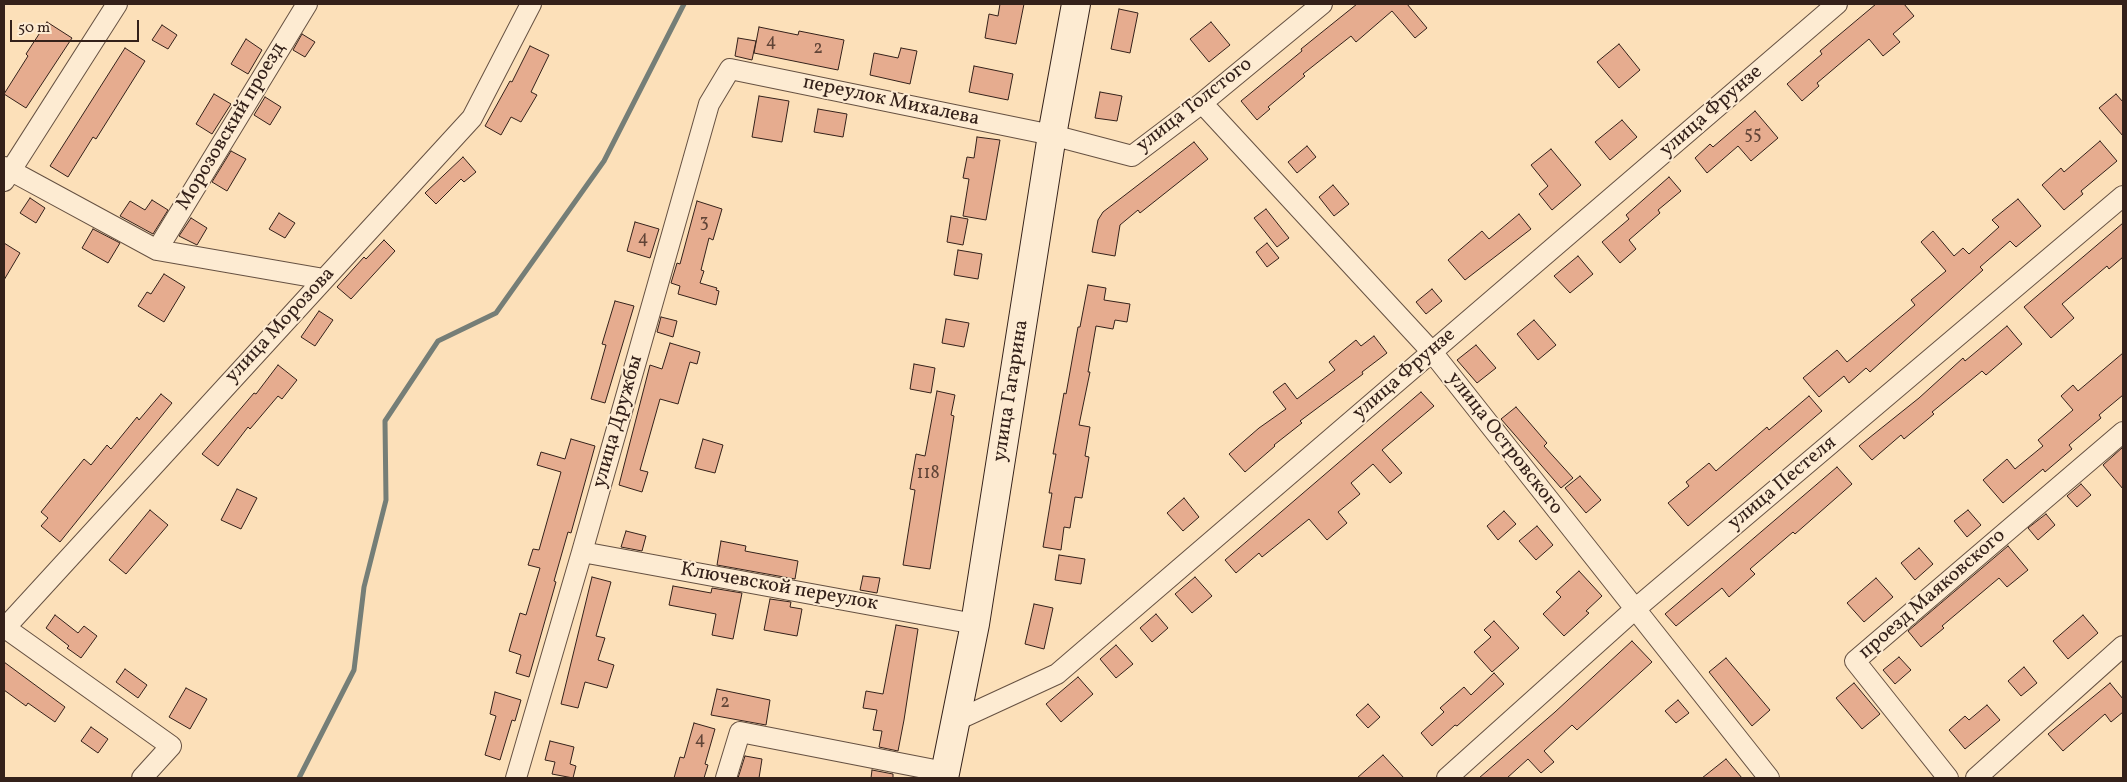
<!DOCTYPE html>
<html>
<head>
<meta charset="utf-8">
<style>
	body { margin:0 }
	#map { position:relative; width:2127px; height:782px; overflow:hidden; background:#fce0b9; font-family:Vollkorn,serif }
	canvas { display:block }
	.frame { position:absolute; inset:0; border:5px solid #34211a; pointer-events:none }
	.scale { position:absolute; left:10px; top:20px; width:129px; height:22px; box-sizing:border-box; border:2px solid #34211a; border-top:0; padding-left:6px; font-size:15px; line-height:18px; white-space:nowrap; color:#34211a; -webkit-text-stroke:4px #fdebd2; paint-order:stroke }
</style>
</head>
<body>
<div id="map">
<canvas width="2127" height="782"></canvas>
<div class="frame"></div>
<div class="scale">50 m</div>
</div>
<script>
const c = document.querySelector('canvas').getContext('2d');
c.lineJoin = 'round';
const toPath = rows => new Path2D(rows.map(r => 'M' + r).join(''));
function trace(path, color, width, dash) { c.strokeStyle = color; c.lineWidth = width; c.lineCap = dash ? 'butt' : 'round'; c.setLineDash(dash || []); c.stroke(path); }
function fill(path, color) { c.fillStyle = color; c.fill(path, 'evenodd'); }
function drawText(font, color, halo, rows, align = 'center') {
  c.font = font + ' Vollkorn,serif'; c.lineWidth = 4; c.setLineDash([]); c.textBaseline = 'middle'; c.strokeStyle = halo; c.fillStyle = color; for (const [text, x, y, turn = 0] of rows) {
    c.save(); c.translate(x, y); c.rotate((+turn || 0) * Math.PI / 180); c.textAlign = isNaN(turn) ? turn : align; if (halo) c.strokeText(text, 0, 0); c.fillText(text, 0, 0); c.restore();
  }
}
trace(toPath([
	[299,778,354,670,364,587,386,500,385,421,438,341,496,313,604,161,684,4]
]), '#757e77', 5);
const building = toPath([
	[1000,4,1024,4,1016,44,985,38,989,14,998,16,1000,4],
	[1357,4,1407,4,1427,28,1415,38,1392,11,1356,42,1351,36,1303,74,1305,76,1268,107,1270,109,1257,120,1241,101,1302,51,1301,49,1357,4],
	[1876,4,1904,4,1914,16,1893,34,1900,42,1883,56,1869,39,1817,83,1819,86,1802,101,1787,84,1822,54,1820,51,1876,4],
	[1119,9,1138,13,1130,53,1111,49,1119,9],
	[47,22,72,38,26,108,4,94,28,56,26,54,47,22],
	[1211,22,1230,45,1209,62,1190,39,1211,22],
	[162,25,177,35,168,49,152,40,162,25],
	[759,27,798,35,799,31,844,40,838,70,754,53,759,27],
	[302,34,315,42,305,57,293,50,302,34],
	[738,38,756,41,752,60,735,56,738,38],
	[246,39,262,50,248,74,231,64,246,39],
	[1619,44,1640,70,1619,88,1597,62,1619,44],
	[530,46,549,55,531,92,537,95,521,122,511,117,501,135,485,126,510,81,512,82,530,46],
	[125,48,145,61,96,139,93,137,68,177,50,166,125,48],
	[901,48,917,51,910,84,870,75,874,53,898,58,901,48],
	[974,66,1013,74,1008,100,969,92,974,66],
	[1100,92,1122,96,1117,121,1095,118,1100,92],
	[214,94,231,104,212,134,196,124,214,94],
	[2116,94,2123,102,2123,136,2099,108,2116,94],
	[759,96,789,101,782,142,752,137,759,96],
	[265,97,281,107,270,125,254,115,265,97],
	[818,109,847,114,843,137,814,132,818,109],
	[1755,111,1778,138,1751,161,1738,146,1707,173,1695,158,1710,144,1713,147,1755,111],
	[1622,120,1637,137,1610,160,1595,142,1622,120],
	[977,137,1000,140,986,220,963,216,969,179,963,178,967,157,974,158,977,137],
	[2100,141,2117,161,2081,191,2083,194,2064,210,2042,185,2061,168,2064,172,2100,141],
	[1194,142,1208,159,1140,213,1138,210,1120,225,1115,256,1092,252,1098,220,1103,212,1194,142],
	[1307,146,1316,157,1297,173,1288,162,1307,146],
	[1551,149,1581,185,1552,210,1539,194,1548,186,1531,165,1551,149],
	[231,151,246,159,227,191,212,182,231,151],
	[463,157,476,172,464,182,461,179,436,204,425,193,463,157],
	[1669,177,1681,191,1658,210,1660,213,1629,240,1636,249,1620,263,1602,242,1629,219,1626,215,1669,177],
	[1333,185,1349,204,1334,216,1319,197,1333,185],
	[30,198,45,208,36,223,20,213,30,198],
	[2018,199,2041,226,2016,247,2010,241,1980,267,1983,270,1870,372,1866,368,1849,383,1844,376,1819,397,1803,378,1837,350,1847,362,1915,305,1911,300,1946,271,1921,242,1933,231,1954,256,1963,248,1969,254,1999,227,1992,220,2018,199],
	[152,200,168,210,153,234,120,216,130,201,145,210,152,200],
	[697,201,722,209,713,240,709,238,701,270,704,271,700,283,717,288,716,290,719,291,716,305,678,294,680,286,671,283,677,263,680,264,697,201],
	[1266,209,1289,238,1277,247,1254,218,1266,209],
	[279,213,295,223,285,238,269,229,279,213],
	[1519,214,1531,229,1465,280,1448,260,1482,231,1489,239,1519,214],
	[951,216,968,219,963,245,947,242,951,216],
	[191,218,207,228,197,245,179,236,191,218],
	[635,222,659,229,650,258,627,251,635,222],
	[2123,223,2123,257,2109,269,2107,266,2062,304,2074,318,2051,338,2024,307,2123,223],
	[93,229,120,243,108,263,82,248,93,229],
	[384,240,395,251,351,299,337,287,364,257,366,259,384,240],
	[4,243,20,253,4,280,4,243],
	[1267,243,1279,258,1267,267,1256,252,1267,243],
	[958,250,982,254,978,279,954,275,958,250],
	[1578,256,1593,274,1570,293,1554,276,1578,256],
	[164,274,185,287,164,322,138,306,147,292,151,294,164,274],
	[1088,285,1106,288,1104,300,1130,304,1127,322,1115,320,1113,329,1096,326,1088,372,1090,372,1079,425,1090,427,1085,456,1089,457,1082,498,1075,497,1070,528,1064,527,1061,550,1043,547,1052,493,1049,493,1056,454,1053,454,1064,393,1066,394,1078,327,1080,327,1088,285],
	[1432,289,1442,301,1426,314,1416,302,1432,289],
	[615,301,634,306,605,403,591,399,606,345,602,344,615,301],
	[319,311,333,320,315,346,301,337,319,311],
	[661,317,677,321,673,337,657,332,661,317],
	[946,319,969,323,964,347,942,343,946,319],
	[1534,320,1556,345,1538,360,1517,334,1534,320],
	[2007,326,2022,344,1986,375,1982,371,1932,412,1934,414,1904,439,1901,435,1872,460,1859,446,1919,398,1963,358,1965,361,2007,326],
	[1374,336,1387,353,1362,372,1363,374,1300,421,1302,423,1274,445,1275,446,1245,472,1229,454,1259,428,1286,409,1273,392,1285,383,1297,399,1335,370,1329,362,1356,340,1361,346,1374,336],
	[670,343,700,352,697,364,690,362,678,404,660,399,640,470,648,472,642,492,619,485,650,365,662,369,670,343],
	[1476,345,1496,368,1477,383,1457,360,1476,345],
	[2123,353,2123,395,2099,415,2101,418,2069,445,2072,449,2045,472,2043,469,2003,503,1983,480,2007,459,2015,469,2043,446,2038,440,2073,410,2061,396,2073,385,2078,391,2123,353],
	[914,364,935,368,931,393,910,389,914,364],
	[278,365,297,380,282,399,278,396,250,429,248,427,218,466,202,454,254,393,256,394,278,365],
	[937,391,955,395,951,415,954,416,930,569,903,565,915,490,910,489,916,454,925,456,937,391],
	[1421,392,1434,406,1382,450,1402,473,1390,483,1373,464,1351,483,1360,494,1338,512,1347,523,1327,540,1309,519,1262,557,1259,553,1236,573,1225,560,1421,392],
	[161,394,172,403,60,542,41,526,48,518,41,512,84,459,91,465,107,445,111,449,137,417,139,420,161,394],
	[1809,396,1822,411,1688,526,1668,503,1689,486,1686,482,1709,463,1716,471,1767,427,1769,430,1809,396],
	[1516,407,1547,443,1544,446,1573,478,1561,488,1501,419,1516,407],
	[571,439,595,446,571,533,568,532,554,581,556,582,529,677,516,673,521,655,509,651,520,613,526,615,540,568,528,565,533,549,539,550,561,472,537,465,541,452,565,459,571,439],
	[703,439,723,445,715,473,695,468,703,439],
	[2123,447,2123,489,2103,465,2123,447],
	[1837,467,1852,484,1795,534,1793,532,1750,569,1755,574,1729,597,1722,588,1676,626,1665,614,1837,467],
	[1580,476,1601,500,1586,513,1565,488,1580,476],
	[2081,484,2091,495,2077,507,2067,496,2081,484],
	[237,489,257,498,241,529,221,520,237,489],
	[1184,498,1199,517,1183,531,1167,513,1184,498],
	[150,510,168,525,126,574,109,560,150,510],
	[1968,510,1981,525,1967,537,1954,521,1968,510],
	[1504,511,1516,524,1498,540,1487,526,1504,511],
	[2046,514,2055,525,2038,540,2028,528,2046,514],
	[1537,526,1553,545,1536,560,1519,541,1537,526],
	[626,531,646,536,642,551,621,547,626,531],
	[721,541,746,546,745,551,798,561,795,579,717,565,721,541],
	[2008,546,2028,570,2007,587,1999,578,1942,626,1944,628,1921,647,1908,631,2008,546],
	[1919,548,1933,564,1915,580,1901,563,1919,548],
	[1059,555,1085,559,1081,584,1055,580,1059,555],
	[1579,571,1602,596,1586,611,1589,613,1564,636,1543,614,1561,597,1556,592,1579,571],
	[863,576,880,578,877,593,860,590,863,576],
	[592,577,611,582,596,636,605,638,598,660,614,665,607,688,585,682,578,708,561,704,592,577],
	[1195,577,1212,596,1192,613,1175,594,1195,577],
	[1876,578,1893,597,1864,622,1847,603,1876,578],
	[673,586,711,593,712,588,742,593,733,639,712,635,716,614,669,605,673,586],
	[770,599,791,602,790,607,802,609,797,636,764,630,770,599],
	[1034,604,1053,608,1044,649,1025,644,1034,604],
	[1156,614,1168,628,1152,642,1140,628,1156,614],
	[55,615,78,633,84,626,97,636,81,658,67,648,69,646,46,628,55,615],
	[2083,615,2098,633,2068,659,2053,641,2083,615],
	[1494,621,1519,648,1492,672,1474,652,1491,637,1484,630,1494,621],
	[896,625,918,629,904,720,898,751,879,747,882,731,873,730,877,710,863,708,866,691,883,694,896,625],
	[1632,641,1652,662,1577,730,1572,725,1544,751,1554,762,1541,773,1528,759,1507,778,1479,778,1555,712,1632,641],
	[1116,645,1133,664,1116,678,1100,659,1116,645],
	[1899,657,1911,670,1895,684,1883,670,1899,657],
	[1726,658,1770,710,1752,726,1709,672,1726,658],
	[4,662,65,707,55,722,28,703,26,706,4,690,4,662],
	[2024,667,2037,683,2021,696,2008,681,2024,667],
	[125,669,147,685,138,698,116,682,125,669],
	[1494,673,1504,684,1457,726,1455,725,1432,746,1421,733,1444,712,1440,708,1464,687,1471,695,1494,673],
	[1078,677,1093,694,1061,722,1046,704,1078,677],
	[1854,683,1880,714,1862,729,1836,698,1854,683],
	[2110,683,2123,699,2123,712,2111,722,2105,714,2063,751,2048,734,2110,683],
	[186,688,207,699,190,729,169,717,186,688],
	[717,689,770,700,766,725,711,715,717,689],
	[495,692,521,700,515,721,512,720,500,760,485,755,496,716,490,714,495,692],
	[1678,700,1689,713,1676,723,1665,711,1678,700],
	[1368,704,1380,717,1368,728,1356,715,1368,704],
	[1987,705,2000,720,1965,749,1949,730,1965,716,1969,720,1987,705],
	[694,723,715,729,705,764,708,765,704,778,674,778,680,757,684,758,694,723],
	[91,727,108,739,98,753,81,741,91,727],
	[550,741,574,747,570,764,576,766,573,778,552,774,555,762,545,760,550,741],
	[1383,755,1404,778,1357,778,1383,755],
	[745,756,762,759,759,778,738,778,745,756],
	[1726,759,1742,778,1702,778,1726,759],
	[872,770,893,774,893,778,871,778,872,770]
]);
fill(building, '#e6ac8f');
trace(building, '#34211a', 1);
const street = toPath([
	[1202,103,1432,352,1769,778],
	[4,167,157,250,324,279],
	[4,181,117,4],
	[157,250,307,4],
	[582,552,975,624],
	[4,627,171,746,142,778],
	[4,629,472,118,531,4],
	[955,721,1057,674,1837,4],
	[516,778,582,552,709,104,730,69,1052,135,1132,156,1202,103,1322,4],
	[726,778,740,732,945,772],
	[1447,778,1634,610,2123,196],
	[1948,778,1855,661,2123,432],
	[1976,778,2123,646]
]);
const secondary = toPath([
	[944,778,975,624,1052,135,1076,4]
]);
trace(street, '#665142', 22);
trace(secondary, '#34211a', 30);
trace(street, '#fdebd2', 20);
trace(secondary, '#fdebd2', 28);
drawText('18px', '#604437', null, [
	["4",771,43],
	["2",818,50],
	["55",1753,136],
	["3",704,224],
	["4",643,240],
	["118",928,475],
	["2",725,704],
	["4",700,741]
]);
drawText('20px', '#34211a', '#fdebd2', [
	["переулок Михалева",891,102,12],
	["улица Толстого",1195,106,-38],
	["улица Фрунзе",1712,112,-41],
	["Морозовский проезд",232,127,-59],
	["улица Морозова",281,326,-47],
	["улица Фрунзе",1405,375,-41],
	["улица Гагарина",1012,391,-81],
	["улица Дружбы",619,422,-74],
	["улица Островского",1504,444,52],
	["улица Пестеля",1783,484,-40],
	["Ключевской переулок",779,588,10],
	["проезд Маяковского",1933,595,-41]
]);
</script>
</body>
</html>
